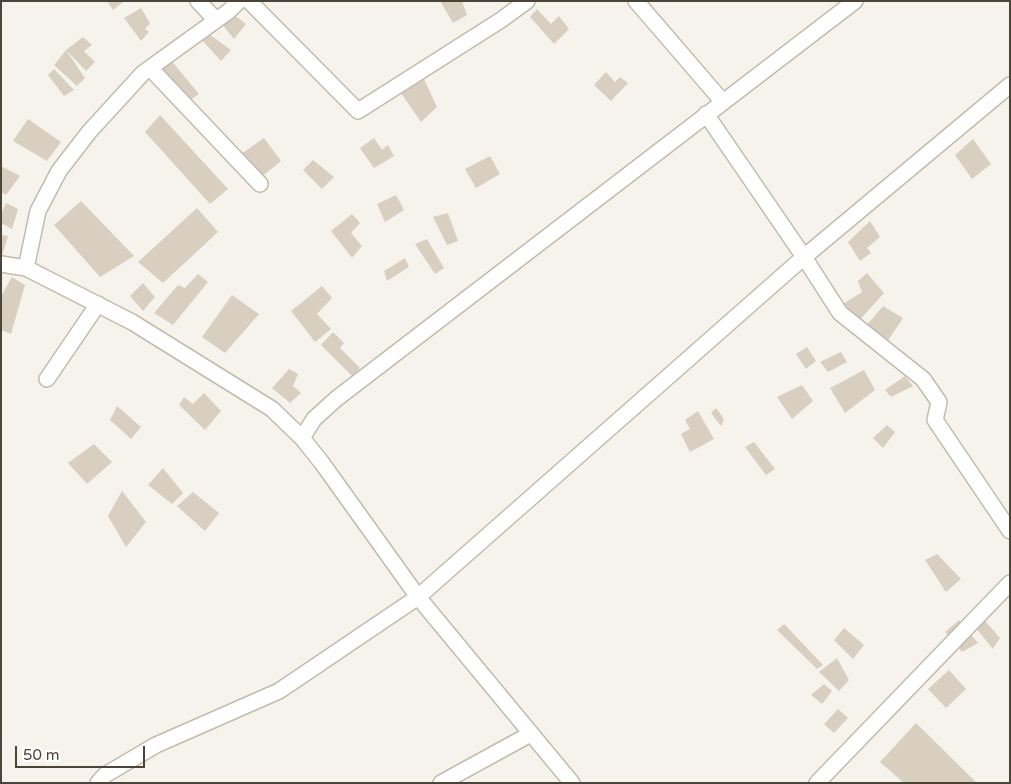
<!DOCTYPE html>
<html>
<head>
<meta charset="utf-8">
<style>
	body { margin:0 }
	#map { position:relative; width:1011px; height:784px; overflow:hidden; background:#f6f3ec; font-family:"Varela Round",sans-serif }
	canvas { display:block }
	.frame { position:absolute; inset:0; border:2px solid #4b4439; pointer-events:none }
	.scale { position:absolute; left:15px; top:746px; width:130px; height:22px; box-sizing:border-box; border:2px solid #4b4439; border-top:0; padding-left:6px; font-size:15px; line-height:18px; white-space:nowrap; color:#4b4439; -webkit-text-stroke:4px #fff; paint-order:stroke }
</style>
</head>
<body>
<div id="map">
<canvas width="1011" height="784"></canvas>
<div class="frame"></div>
<div class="scale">50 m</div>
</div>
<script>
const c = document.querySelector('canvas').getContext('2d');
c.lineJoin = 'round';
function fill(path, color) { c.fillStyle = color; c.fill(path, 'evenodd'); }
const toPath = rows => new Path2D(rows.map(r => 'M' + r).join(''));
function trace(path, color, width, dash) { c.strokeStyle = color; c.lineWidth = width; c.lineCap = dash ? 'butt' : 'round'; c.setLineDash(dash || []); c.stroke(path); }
fill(toPath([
	[107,1,124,1,113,10],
	[440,1,462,1,467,15,453,23],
	[141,8,150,23,145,29,149,32,141,41,124,18],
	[537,9,551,24,559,16,569,29,554,44,530,17],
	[229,11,246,24,234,39,221,23],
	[209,34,231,50,221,61,202,40],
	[83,37,92,45,84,51,95,62,86,71,66,50],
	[66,50,85,78,77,86,54,65],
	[170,59,199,94,189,101,159,68],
	[54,69,74,90,64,96,48,75],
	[606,72,615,82,620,77,628,83,611,101,594,85],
	[424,79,437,107,421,122,401,93],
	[160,115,228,189,210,204,145,132],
	[28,119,61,142,47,161,13,141],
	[264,138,281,161,260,178,241,154],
	[374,138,382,150,388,145,394,156,374,168,360,148],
	[973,139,991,164,972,179,955,155],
	[490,156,500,174,476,188,465,169],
	[313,160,334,177,322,189,303,170],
	[1,166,20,176,6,195,1,192],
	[396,195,404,210,385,222,377,204],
	[81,201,134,256,100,277,54,225],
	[6,203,18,209,12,229,1,223,1,214],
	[197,208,218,232,163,283,138,262],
	[448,213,458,241,447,245,433,217],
	[352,214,360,223,351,233,362,246,352,258,331,231],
	[870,221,880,237,867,248,871,253,860,261,848,242],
	[1,235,8,236,2,256,1,256],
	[427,239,444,268,435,274,415,244],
	[405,258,409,267,387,281,384,271],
	[867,273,884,293,857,323,843,304,862,292,858,281],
	[198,274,208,282,173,325,154,313,178,285,185,288],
	[12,277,25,285,11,334,1,330,1,296],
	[143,283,155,297,143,311,130,296],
	[322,286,332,298,317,314,331,329,315,342,291,311],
	[232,295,259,314,225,353,202,337],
	[883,306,903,318,887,342,866,326],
	[333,332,344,343,340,348,360,368,353,377,321,345],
	[807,347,816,361,806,369,796,354],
	[841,352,847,362,828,372,820,362],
	[289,369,298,374,293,386,301,393,290,403,272,388],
	[864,370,875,390,845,413,830,388],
	[905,376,913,386,891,397,885,390],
	[802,385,813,401,792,419,777,397],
	[204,393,221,411,205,430,179,405,184,397,193,404],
	[117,406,141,427,131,439,110,420],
	[716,408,724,419,721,426,711,413],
	[698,411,714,439,690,452,681,434,690,429,685,420],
	[887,425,895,432,883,448,873,438],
	[754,442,775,469,766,475,745,447],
	[94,444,112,462,87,484,68,463],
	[163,468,183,493,172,504,148,485],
	[122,491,146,522,126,547,108,516],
	[193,492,219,513,205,531,177,506],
	[937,554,961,579,946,592,925,560],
	[978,613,1000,638,993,649,970,621],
	[959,620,978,643,962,652,945,632],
	[784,624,823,665,817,669,777,630],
	[844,628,864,645,853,659,834,640],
	[837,658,849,680,839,691,819,672],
	[949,670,966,689,946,708,928,689],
	[824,684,832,691,822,704,811,695],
	[838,709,848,718,834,733,824,724],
	[916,723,977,783,904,783,880,762]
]), '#d8cfc1');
const minor = toPath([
	[198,1,216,20],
	[249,1,358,111,501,20,527,1],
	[636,1,723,102],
	[150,68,260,184],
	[706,114,804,257,840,313,923,379,939,402,935,420,1010,531],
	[1,264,26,268,132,322,272,409,302,438,322,463,418,597,572,783],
	[26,268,38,211,59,171,89,132,143,73,229,11,239,1],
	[47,379,98,304],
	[302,438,314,419,336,399,855,1],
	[98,783,105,775,156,745,279,691,418,597,804,257,1010,85],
	[441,783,525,737],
	[817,783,1010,583]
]);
trace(minor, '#c2bbae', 18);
trace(minor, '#fff', 15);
</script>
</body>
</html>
